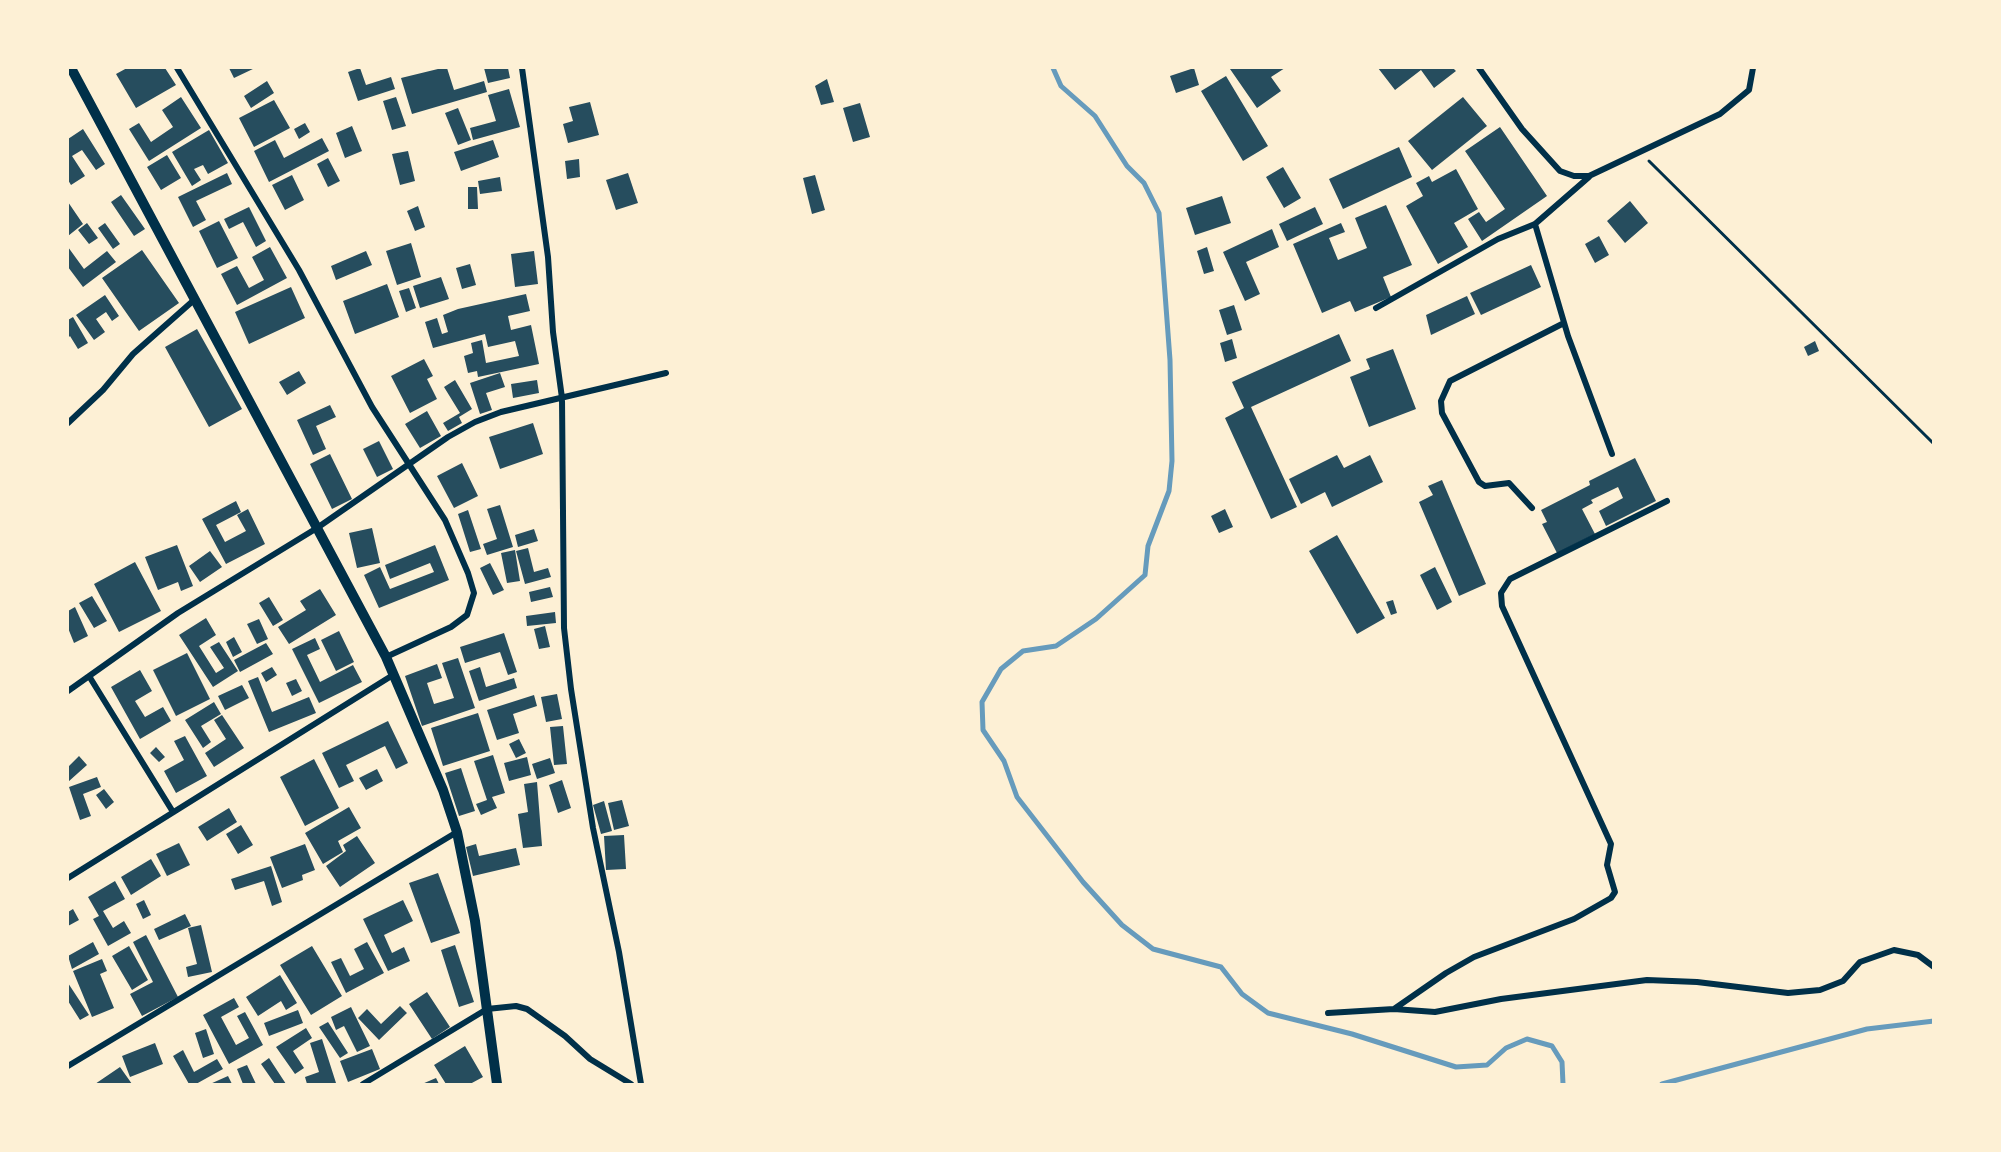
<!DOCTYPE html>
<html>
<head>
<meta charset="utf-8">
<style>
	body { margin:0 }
	#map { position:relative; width:2001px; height:1152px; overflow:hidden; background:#fdf0d5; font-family:"DM Sans",sans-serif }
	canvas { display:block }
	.frame { position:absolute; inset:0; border:69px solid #fdf0d5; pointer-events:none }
</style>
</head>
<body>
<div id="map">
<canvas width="2001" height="1152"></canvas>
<div class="frame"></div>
</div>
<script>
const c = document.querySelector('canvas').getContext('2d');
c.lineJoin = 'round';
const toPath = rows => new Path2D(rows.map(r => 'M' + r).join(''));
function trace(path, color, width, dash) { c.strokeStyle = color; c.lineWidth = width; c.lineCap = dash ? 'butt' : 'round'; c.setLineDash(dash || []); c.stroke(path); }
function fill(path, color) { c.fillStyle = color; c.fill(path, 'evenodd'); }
trace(toPath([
	[1053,68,1061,86,1095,116,1127,166,1144,183,1159,213,1170,360,1172,461,1169,491,1148,546,1145,575,1096,619,1056,646,1023,651,1001,669,982,702,983,730,1004,761,1017,797,1083,882,1122,925,1153,949,1221,967,1242,994,1268,1013,1352,1034,1456,1067,1487,1065,1506,1048,1527,1039,1552,1046,1562,1062,1563,1084],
	[1662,1084,1867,1029,1934,1021]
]), '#669bbc', 5);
fill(toPath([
	[127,68,165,68,176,85,136,108,116,74],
	[229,68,255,68,234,78],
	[360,68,366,85,391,77,395,89,358,101,348,72],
	[442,68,447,68,454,90,484,81,487,92,412,114,401,78],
	[484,68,508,68,510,78,488,83],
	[1194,68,1199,85,1176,93,1170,76],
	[1233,68,1285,68,1271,77,1281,91,1257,108,1230,69],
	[1378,68,1453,68,1456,71,1434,88,1421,70,1395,90],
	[1226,76,1268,146,1243,161,1201,91],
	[827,79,834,102,821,105,815,86],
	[267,81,274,93,251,108,244,96],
	[509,89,520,127,473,140,470,128,496,121,488,95],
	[181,97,201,128,149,161,129,129,139,123,151,142,173,127,162,110],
	[396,97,406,126,392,130,383,101],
	[1463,97,1487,126,1432,170,1408,141],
	[274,100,290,128,254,147,239,118],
	[590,102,599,135,568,143,563,124,573,121,569,107],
	[860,103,870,137,853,142,843,108],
	[458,108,471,140,458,145,445,113],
	[305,123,310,132,299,139,294,129],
	[352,126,362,151,345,158,336,133],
	[1500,127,1547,196,1482,241,1468,219,1479,212,1486,222,1505,209,1465,151],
	[83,129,105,164,96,170,82,150,72,156,85,176,71,185,68,180,68,139],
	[209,130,228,163,208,174,203,165,194,169,201,180,192,186,172,152],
	[322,138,329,151,269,182,254,151,275,140,284,158],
	[493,140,499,157,461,171,454,152],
	[1399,147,1412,177,1343,209,1329,179],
	[408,151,415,181,400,185,392,154],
	[167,155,181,178,161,190,147,167],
	[328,158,340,181,328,187,317,164],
	[579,159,580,177,567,179,565,161],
	[1283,167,1301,198,1284,208,1266,177],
	[1456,169,1478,209,1454,223,1468,247,1438,264,1406,206,1423,196,1416,183,1429,176,1432,182],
	[227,173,232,184,196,201,206,220,193,227,178,197],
	[628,173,638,203,616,210,606,180],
	[292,175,304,200,285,210,272,185],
	[815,175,825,210,812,214,803,178],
	[500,177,502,191,480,194,478,181],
	[468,187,477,187,478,209,468,209],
	[121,195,145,229,134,236,111,202],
	[1222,196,1231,223,1195,235,1186,208],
	[1630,201,1648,223,1625,243,1607,221],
	[68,202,83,224,68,236],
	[1386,205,1412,265,1383,277,1391,297,1355,312,1350,301,1322,313,1293,244,1341,223,1345,232,1329,238,1338,260,1367,248,1355,218],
	[418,206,425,227,415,231,407,211],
	[249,207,266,241,256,247,243,222,229,229,224,219],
	[1315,207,1323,224,1287,241,1279,224],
	[219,221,238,258,217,268,199,231],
	[87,223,98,238,89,244,78,230],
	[105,223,120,244,113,249,98,228],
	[1272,229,1279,247,1246,262,1260,294,1245,301,1223,252],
	[1599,236,1609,255,1595,263,1585,244],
	[411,243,421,277,397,285,386,251],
	[68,247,84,269,107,251,116,262,83,287,68,267],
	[270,247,287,278,237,305,221,274,237,266,249,288,264,280,252,257],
	[1207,247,1214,271,1204,274,1197,251],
	[142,250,179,303,139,331,102,278],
	[366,251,372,265,336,280,331,266],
	[534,251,538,284,515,287,511,254],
	[470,264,476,285,462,289,456,268],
	[1531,265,1541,287,1481,315,1470,293],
	[441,277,449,299,420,308,413,286],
	[387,284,399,317,355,334,343,301],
	[291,287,305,318,249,344,235,312],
	[409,288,416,308,406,312,399,291],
	[526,294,530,311,508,316,511,330,531,325,539,364,478,377,477,371,468,373,464,356,473,353,471,343,482,340,486,363,519,356,515,341,488,347,485,334,433,348,425,322,437,318,442,334,448,332,443,315,458,309],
	[105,295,119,316,112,321,106,312,96,319,105,332,94,340,76,315],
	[1467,296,1475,314,1431,335,1426,315],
	[1234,305,1242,330,1227,335,1219,310],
	[73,317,88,343,78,349,70,336,68,338,68,320],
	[197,329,242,409,209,427,165,347],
	[1339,334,1351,361,1251,407,1297,507,1271,519,1225,418,1244,408,1232,382],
	[1232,339,1237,358,1225,362,1220,343],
	[1815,341,1819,351,1808,356,1804,347],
	[1393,349,1416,409,1369,427,1350,377,1370,369,1366,359],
	[424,359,433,376,427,379,437,399,410,413,391,376],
	[299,371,306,383,287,395,279,382],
	[500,373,505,387,486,393,492,410,480,414,470,383],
	[455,380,472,409,459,417,462,423,448,431,443,423,460,413,444,387],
	[537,380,539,393,513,398,511,384],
	[330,405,336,417,316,426,326,449,313,455,297,420],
	[427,411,441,436,420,448,405,424],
	[533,423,543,454,500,469,489,437],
	[379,441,393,469,377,477,363,449],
	[330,454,352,499,332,509,310,464],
	[1337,455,1344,468,1370,455,1383,482,1332,507,1325,492,1301,504,1289,479],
	[1635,458,1656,501,1606,526,1599,511,1623,498,1618,487,1591,500,1593,503,1582,509,1595,534,1557,553,1542,524,1547,522,1541,510,1590,485,1589,481],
	[462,463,478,496,454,508,437,476],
	[1442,480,1486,584,1459,596,1419,502,1433,495,1428,486],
	[236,501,241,512,216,525,225,542,246,531,237,515,248,509,265,544,226,564,202,519],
	[500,505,513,547,487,555,483,544,497,539,487,509],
	[1225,509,1233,527,1219,533,1211,516],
	[468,510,481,549,470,552,458,514],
	[372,528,380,563,357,568,349,533],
	[534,529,538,541,518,547,515,535],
	[1337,535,1385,618,1357,634,1309,551],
	[177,545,193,586,181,591,178,582,158,590,145,557],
	[435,545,449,580,379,608,364,575,380,567,390,589,434,572,430,563,390,579,385,565],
	[528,548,534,572,548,568,551,577,525,584,516,551],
	[515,550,520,581,507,583,501,553],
	[210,551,222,567,200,582,189,566],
	[135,562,161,611,119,632,94,584],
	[490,563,504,590,493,595,480,568],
	[1435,567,1452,602,1437,610,1420,575],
	[550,587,553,597,531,602,529,592],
	[320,589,336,615,289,644,278,627,306,610,300,601],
	[92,596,107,621,94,628,79,603],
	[269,597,283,620,273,626,259,603],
	[1393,600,1397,613,1391,615,1386,602],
	[75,607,88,636,74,643,68,628,68,611],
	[555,612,556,623,527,626,526,616],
	[206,618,216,635,199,646,216,673,224,668,210,647,219,642,238,671,213,687,179,635],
	[259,619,268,639,257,644,247,624],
	[545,626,550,647,539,649,534,629],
	[339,631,354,662,336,671,321,640],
	[504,633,517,672,508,675,500,652,465,663,460,647],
	[234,637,242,652,233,657,226,642],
	[315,638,320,649,307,655,320,682,353,665,362,682,319,703,292,649],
	[266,643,273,654,240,672,234,660],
	[187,653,210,699,176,716,153,670],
	[458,658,475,708,422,726,405,676,437,664,442,678,427,683,434,704,454,698,442,663],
	[272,667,277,675,266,682,261,673],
	[480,667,486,687,514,678,517,688,479,701,469,671],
	[140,670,152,691,135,701,145,717,163,707,171,721,140,739,111,687],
	[258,677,272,712,309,697,316,713,269,732,248,681],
	[296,679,302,691,292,696,286,683],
	[242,685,249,698,225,710,218,696],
	[557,694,562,719,546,722,541,697],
	[534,695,537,706,513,714,519,733,497,740,487,710],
	[214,702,221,714,201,726,211,742,203,748,185,720],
	[478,713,490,751,443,766,431,728],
	[222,715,244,748,214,767,205,753,226,739,214,720],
	[388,721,408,763,396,769,385,746,346,765,354,781,339,788,322,753],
	[563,726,567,764,554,765,550,727],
	[185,736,207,776,176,793,164,771,184,760,174,741],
	[519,739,526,753,516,758,509,744],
	[156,747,165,757,159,762,150,753],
	[493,755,505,793,492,797,497,808,481,815,476,804,487,800,474,761],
	[79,756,87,765,68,782,68,767],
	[527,757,531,775,509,781,504,763],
	[550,758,555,773,537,779,532,764],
	[314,759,339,808,305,826,280,777],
	[461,768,475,811,459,816,445,773],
	[377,769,383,781,366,790,359,778],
	[97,777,101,787,83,794,91,816,80,820,69,787],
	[562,780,571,808,558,813,549,785],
	[537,782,542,846,523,848,518,814,528,812,524,784],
	[104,789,114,802,106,809,96,795],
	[622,800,629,826,614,830,608,803],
	[604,801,612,831,601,834,593,805],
	[349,807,361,828,338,841,343,852,323,864,305,833],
	[229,808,237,822,207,841,198,827],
	[241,825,253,845,238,854,226,834],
	[624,835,626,869,606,870,604,836],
	[357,836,375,863,340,887,326,866,346,851,343,845],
	[179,843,190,865,167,876,156,854],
	[305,844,315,870,302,875,303,880,282,888,270,857],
	[476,844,479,856,516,848,520,865,473,876,466,847],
	[151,859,161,876,131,895,121,877],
	[271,866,282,902,272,906,264,881,235,890,231,879],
	[438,873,460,933,431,943,409,883],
	[115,881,125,899,103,911,113,928,124,921,131,933,108,946,93,919,99,916,88,897],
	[144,900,151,915,143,919,136,904],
	[403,900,413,921,384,935,392,953,404,947,410,961,388,971,363,919],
	[73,909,79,920,68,926,68,912],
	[185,914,191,926,159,940,154,929],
	[201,925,212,972,188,977,186,967,197,964,188,928],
	[146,935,178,997,142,1016,130,994,153,982,133,942],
	[93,942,99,954,72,969,68,956],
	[367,942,384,973,346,993,331,962,341,958,350,976,364,969,354,949],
	[455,945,474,1002,459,1007,441,950],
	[129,946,148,980,132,990,112,956],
	[312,946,342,996,311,1015,280,965],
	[102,959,107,971,100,974,114,1008,92,1017,73,971],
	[280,975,297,1003,286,1010,281,1001,258,1016,246,997],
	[68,983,89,1015,80,1020,68,1001],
	[427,992,450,1027,432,1039,409,1004],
	[234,998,239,1007,221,1017,236,1045,249,1038,237,1016,245,1012,263,1045,229,1064,203,1015],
	[400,1006,407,1013,379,1040,358,1018,367,1009,381,1024],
	[351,1007,370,1046,357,1052,344,1026,336,1030,331,1017],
	[298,1010,303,1023,269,1036,264,1023],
	[328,1022,348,1053,340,1058,319,1027],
	[306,1028,312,1038,293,1051,304,1068,295,1074,276,1047],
	[206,1029,214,1054,203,1058,195,1033],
	[322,1039,336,1083,307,1084,305,1077,319,1072,310,1043],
	[155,1043,163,1064,130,1077,122,1056],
	[465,1046,483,1077,470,1084,446,1084,434,1065],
	[372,1049,380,1069,348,1082,340,1061],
	[183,1050,194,1072,217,1059,223,1069,196,1084,189,1084,173,1056],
	[269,1058,286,1084,275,1084,261,1064],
	[247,1065,256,1084,243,1084,237,1069],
	[120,1067,132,1084,95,1084],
	[228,1076,232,1084,210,1084],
	[436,1078,439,1084,422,1084]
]), '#264d5e');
trace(toPath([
	[1649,161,1934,444]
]), '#003049', 3);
trace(toPath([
	[177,68,299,270,372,407,445,520,468,573,474,593,467,615,451,627,386,657],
	[522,68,548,257,553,332,562,398,564,628,571,689,593,828,619,952,641,1084],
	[1479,68,1522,129,1560,171,1574,176,1589,176,1720,114,1749,90,1753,68],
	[1535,224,1568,336,1612,454],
	[1376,308,1498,239,1535,224,1589,177],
	[68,423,103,390,133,354,194,300],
	[1532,508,1509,483,1485,486,1479,482,1442,413,1441,401,1450,381,1564,323],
	[89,676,173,812],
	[68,691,178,613,317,528,448,437,475,422,501,412,666,373],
	[68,878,393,675],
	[1394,1009,1446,973,1474,957,1574,919,1611,898,1615,892,1607,865,1611,844,1502,606,1501,593,1510,579,1667,501],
	[1328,1013,1394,1009,1435,1012,1501,999,1647,980,1697,982,1788,993,1820,990,1843,981,1860,962,1894,950,1918,955,1934,967],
	[68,1066,457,832],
	[363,1084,487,1009,516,1006,527,1009,565,1036,590,1059,631,1084]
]), '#003049', 6);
trace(toPath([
	[71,68,386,657,443,790,457,832,475,921,497,1084]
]), '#003049', 10);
</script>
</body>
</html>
